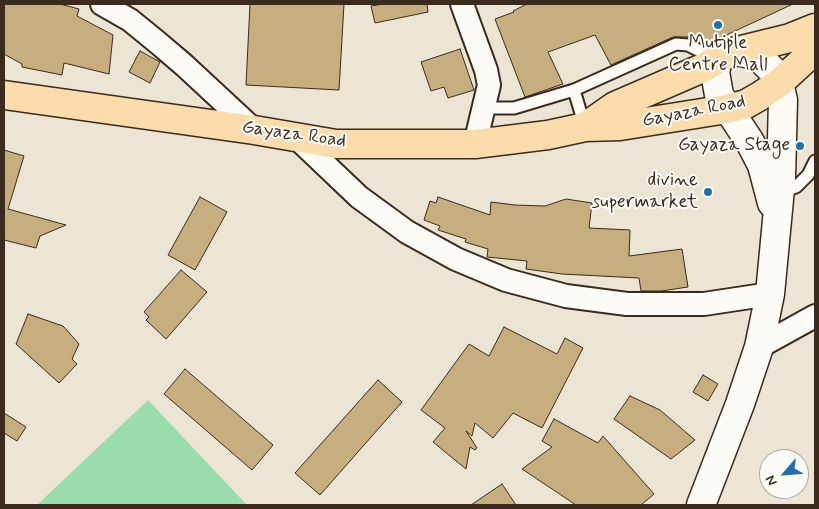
<!DOCTYPE html>
<html>
<head>
<meta charset="utf-8">
<style>
	body { margin:0 }
	#map { position:relative; width:819px; height:509px; overflow:hidden; background:#ece5d3; font-family:Mynerve,sans-serif }
	canvas { display:block }
	.frame { position:absolute; inset:0; border:5px solid #3b2a1e; pointer-events:none }
	.north { position:absolute; left:759px; top:449px; width:50px; height:50px; box-sizing:border-box; background:#fdfcf7; border:1px solid #afa8a0; border-radius:50%; rotate:243deg; font-size:14px; font-weight:700; line-height:20px; text-align:center; color:#3b2a1e }
	.north::after { content:''; display:block; margin:auto; width:18px; height:22px; background:#1f6fb2; clip-path:polygon(50% 0,100% 100%,50% 72%,0 100%) }
</style>
</head>
<body>
<div id="map">
<canvas width="819" height="509"></canvas>
<div class="frame"></div>
<div class="north">N</div>
</div>
<script>
const c = document.querySelector('canvas').getContext('2d');
c.lineJoin = 'round';
function fill(path, color) { c.fillStyle = color; c.fill(path, 'evenodd'); }
const toPath = rows => new Path2D(rows.map(r => 'M' + r).join(''));
function trace(path, color, width, dash) { c.strokeStyle = color; c.lineWidth = width; c.lineCap = dash ? 'butt' : 'round'; c.setLineDash(dash || []); c.stroke(path); }
function drawText(font, color, halo, rows, align = 'center') {
  c.font = font + ' Mynerve,sans-serif'; c.lineWidth = 4; c.setLineDash([]); c.textBaseline = 'middle'; c.strokeStyle = halo; c.fillStyle = color; for (const [text, x, y, turn = 0] of rows) {
    c.save(); c.translate(x, y); c.rotate((+turn || 0) * Math.PI / 180); c.textAlign = isNaN(turn) ? turn : align; if (halo) c.strokeText(text, 0, 0); c.fillText(text, 0, 0); c.restore();
  }
}
fill(toPath([
	[148,400,247,505,37,505]
]), '#99deaa');
const building = toPath([
	[4,4,60,4,79,9,77,16,113,35,109,74,64,63,62,75,22,67,22,64,4,54,4,4],
	[250,4,344,4,339,90,246,85,250,4],
	[384,4,427,4,428,12,375,23,371,6,384,4],
	[527,4,793,4,705,45,698,41,694,34,688,37,673,37,611,65,595,35,548,52,563,84,525,97,495,19,514,12,513,11,527,4],
	[460,49,474,90,448,98,444,87,431,91,421,62,460,49],
	[140,51,160,62,150,83,129,72,140,51],
	[4,150,24,156,8,209,66,225,40,236,36,248,4,240,4,150],
	[200,197,227,212,195,270,168,255,200,197],
	[438,197,490,215,491,202,515,205,545,206,566,199,592,203,589,228,630,230,629,256,682,249,688,287,661,291,641,291,639,278,562,274,526,269,527,261,487,257,488,249,465,242,466,239,438,230,440,226,424,220,430,201,436,203,438,197],
	[181,270,207,292,166,339,146,320,149,317,144,312,181,270],
	[28,314,63,326,79,344,72,359,77,364,59,383,16,344,28,314],
	[504,327,557,354,565,338,583,348,542,428,513,413,493,438,475,423,472,436,466,431,477,448,475,450,470,447,466,469,433,442,445,428,421,410,469,344,489,356,504,327],
	[185,369,273,445,252,470,164,394,185,369],
	[703,375,718,384,708,401,693,392,703,375],
	[378,380,402,402,320,495,295,473,378,380],
	[630,396,660,410,695,440,671,459,614,419,630,396],
	[4,413,26,427,17,441,4,433,4,413],
	[554,419,598,443,603,436,654,494,641,505,576,505,522,469,552,447,542,441,554,419],
	[502,484,516,505,471,505,502,484]
]);
fill(building, '#c6ae7e');
trace(building, '#3b2a1e', 1);
const lane = toPath([
	[574,90,585,127],
	[483,108,514,108,574,90,676,44,688,45,716,59],
	[781,192,796,187,808,175,815,161]
]);
const street = toPath([
	[102,4,130,20,157,42,184,65,254,130],
	[462,4,486,70,489,85,475,144],
	[297,138,359,197,407,232,456,259,506,280,566,296,627,304,704,304,770,294],
	[759,347,815,316]
]);
const secondary = toPath([
	[718,59,715,72,719,95,750,142,762,165,772,203],
	[701,505,740,404,759,347,770,294,781,178,783,100,779,83,773,71,763,61,754,55,737,51]
]);
const primary = toPath([
	[4,95,254,130,336,144,475,144,548,135,585,127,620,126,727,109,746,104,760,96,779,83,815,50],
	[585,127,615,106,705,67,721,57,737,51,790,38,815,28]
]);
trace(lane, '#3b2a1e', 15);
trace(street, '#3b2a1e', 26);
trace(secondary, '#3b2a1e', 31);
trace(primary, '#3b2a1e', 31);
trace(lane, '#fdfcf7', 11);
trace(street, '#fdfcf7', 22);
trace(secondary, '#fdfcf7', 28);
trace(primary, '#fddcac', 28);
for (const [x, y, r, color] of [
	[718,25,5,"#1f6fb2"],
	[800,146,5,"#1f6fb2"],
	[708,192,5,"#1f6fb2"]
]) { const dot = new Path2D(); dot.arc(x, y, r, 0, 2 * Math.PI); c.fillStyle = color; c.fill(dot); trace(dot, '#fdfcf7', 2); }
drawText('19px', '#3b2a1e', '#fdfcf7', [
	["Mutiple",718,44,"center"],
	["Centre Mall",718,66,"center"],
	["Gayaza Stage",790,146],
	["divine",698,181],
	["supermarket",698,203]
], 'right');
drawText('19px', '#3b2a1e', '#fdfcf7', [
	["Gayaza Road",694,112,-11],
	["Gayaza Road",294,135,8]
]);
</script>
</body>
</html>
